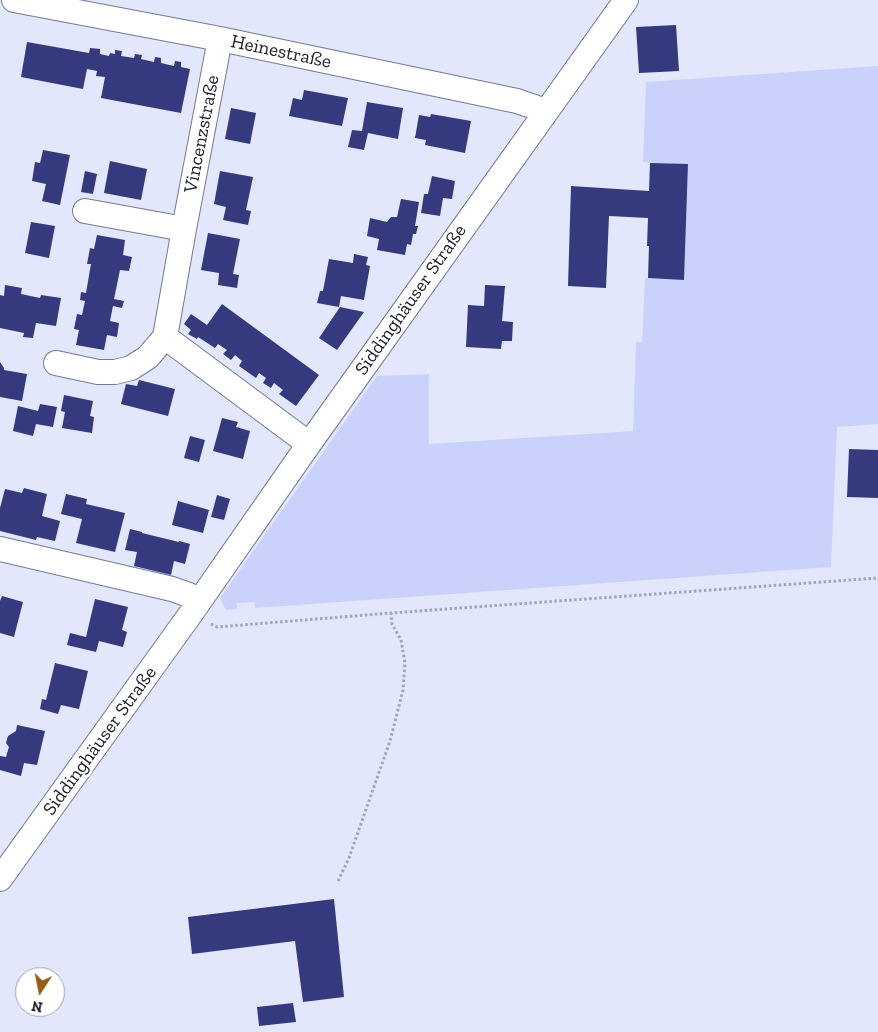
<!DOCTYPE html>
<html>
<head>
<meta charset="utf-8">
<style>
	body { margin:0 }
	#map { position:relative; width:878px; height:1032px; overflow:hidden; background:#e3e7fb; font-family:"Zilla Slab",serif }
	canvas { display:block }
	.north { position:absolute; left:15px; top:967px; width:50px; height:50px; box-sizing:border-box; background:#fff; border:1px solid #a3a4a9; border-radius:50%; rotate:191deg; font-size:14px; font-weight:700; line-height:20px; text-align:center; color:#191b27 }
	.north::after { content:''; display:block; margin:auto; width:18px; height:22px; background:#925c13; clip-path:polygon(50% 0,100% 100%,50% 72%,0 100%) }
</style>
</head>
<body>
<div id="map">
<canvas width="878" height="1032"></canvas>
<div class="north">N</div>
</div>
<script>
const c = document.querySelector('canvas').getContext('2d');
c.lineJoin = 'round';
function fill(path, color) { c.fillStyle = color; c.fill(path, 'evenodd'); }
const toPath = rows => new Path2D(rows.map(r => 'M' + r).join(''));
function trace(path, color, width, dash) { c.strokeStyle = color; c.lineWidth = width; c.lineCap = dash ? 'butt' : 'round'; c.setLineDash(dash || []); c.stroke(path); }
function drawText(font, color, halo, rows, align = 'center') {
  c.font = font + ' "Zilla Slab",serif'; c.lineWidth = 5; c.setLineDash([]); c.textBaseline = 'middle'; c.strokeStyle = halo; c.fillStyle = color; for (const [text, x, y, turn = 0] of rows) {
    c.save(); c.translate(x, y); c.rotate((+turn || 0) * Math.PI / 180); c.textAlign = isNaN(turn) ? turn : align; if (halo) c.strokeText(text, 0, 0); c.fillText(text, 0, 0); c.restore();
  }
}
fill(toPath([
	[878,66,878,424,837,427,831,567,255,608,254,602,237,603,237,609,226,610,220,598,377,376,429,374,429,444,633,431,636,342,642,342,645,278,684,279,688,165,643,162,646,82]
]), '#cad2fc');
fill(toPath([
	[676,25,679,71,639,73,636,27],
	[27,42,89,53,90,48,100,49,100,54,109,56,110,53,115,54,115,50,122,51,121,56,134,58,135,54,142,55,141,59,154,62,155,57,161,58,161,63,174,66,175,61,181,62,181,67,190,69,181,113,101,98,105,77,96,76,97,71,87,69,83,89,21,77],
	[304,90,348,98,342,126,289,116,293,98,302,100],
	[367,102,403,108,398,139,368,133,364,150,348,147,352,130,362,131],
	[231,108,256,113,250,144,225,139],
	[431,114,471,121,465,153,425,145,426,140,415,138,419,115,430,117],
	[43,150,70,155,60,205,42,201,46,184,32,181,35,162,40,163],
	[110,161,147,169,141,200,104,193],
	[650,163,688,164,684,280,648,278,649,246,647,246,648,218,609,216,606,288,568,286,571,186,649,191],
	[85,171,97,174,93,194,81,192],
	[220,171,253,177,246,210,251,211,248,225,223,220,226,207,214,204],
	[432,176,455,181,452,199,443,198,440,216,421,213,424,194,428,194],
	[401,199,419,202,415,226,418,226,416,234,413,234,411,245,407,244,405,255,377,250,379,239,367,236,370,218,387,222,391,217,397,217],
	[31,222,55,226,49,258,25,253],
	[208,233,240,239,233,274,239,275,237,288,218,285,219,273,201,270],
	[97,235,125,240,123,255,132,257,129,271,120,270,114,299,124,301,122,308,113,306,110,321,119,323,117,337,107,335,104,350,76,345,79,330,74,329,77,314,82,315,85,301,80,300,81,292,86,293,91,264,87,264,90,248,94,249],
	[354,254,368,257,366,265,370,266,364,300,341,296,339,307,317,303,320,291,323,291,329,259,353,263],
	[5,285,22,288,21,294,40,298,41,295,61,298,56,326,36,323,33,338,23,337,24,333,0,328,0,295,4,296],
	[485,285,505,286,502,321,513,322,512,341,502,341,501,349,466,347,468,305,484,306],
	[222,304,319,375,296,406,279,394,283,390,274,383,271,388,263,383,266,378,259,373,256,378,239,366,242,361,235,355,231,360,223,354,227,350,218,344,215,348,198,337,197,339,188,334,191,330,184,324,191,314,207,325],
	[340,307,364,312,337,350,319,338],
	[0,362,4,368,4,370,27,374,22,401,0,397],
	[139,380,175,389,168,416,121,404,126,384,137,386],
	[64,395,93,401,90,416,94,417,92,433,62,428,65,412,61,411],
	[40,404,57,407,53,427,36,424,33,436,13,431,18,406,38,411],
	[222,418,238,422,236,427,250,431,243,459,213,451],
	[190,436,205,440,199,462,184,458],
	[849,449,878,450,878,498,847,497],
	[24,488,47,494,42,516,60,521,55,541,37,537,36,540,0,531,0,508,5,489,22,493],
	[66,494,87,499,86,504,125,513,115,552,76,543,82,519,61,514],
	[217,495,230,499,224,520,211,517],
	[178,501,209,510,203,533,172,525],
	[130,529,142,532,142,533,179,542,179,541,190,544,185,564,174,561,171,575,134,566,137,552,125,550],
	[2,596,23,602,14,637,0,633,0,601],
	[95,599,128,607,122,630,127,632,123,647,99,641,96,652,67,645,70,633,86,637],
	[55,663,88,671,79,709,61,705,58,714,40,709,42,699,46,700],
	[17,725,45,731,37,765,24,763,21,776,0,770,0,756,6,757,9,747,6,743,8,736,16,731],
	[334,899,344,997,303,1002,295,941,192,954,188,917],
	[293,1003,296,1022,259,1026,257,1007]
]), '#35397d');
const street = toPath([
	[14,0,220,39,517,101,546,111],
	[220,39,184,229,165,337,309,444],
	[85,211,184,229],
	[56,363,98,372,115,372,131,368,148,357,165,337],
	[0,549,172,589,189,595,199,602],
	[0,879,192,612,309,444,626,0]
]);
trace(street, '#747997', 26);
trace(toPath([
	[211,624,217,627,391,613,878,578],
	[338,881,349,858,390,741,403,690,405,663,401,640,392,624,391,613]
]), '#a2a5b7', 3, [2.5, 2.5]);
trace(street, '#fff', 24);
drawText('19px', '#191b27', '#fff', [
	["Heinestraße",281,52,12],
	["Vincenzstraße",202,134,-79],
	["Siddinghäuser Straße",411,300,-55],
	["Siddinghäuser Straße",100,741,-54]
]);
</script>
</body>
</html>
